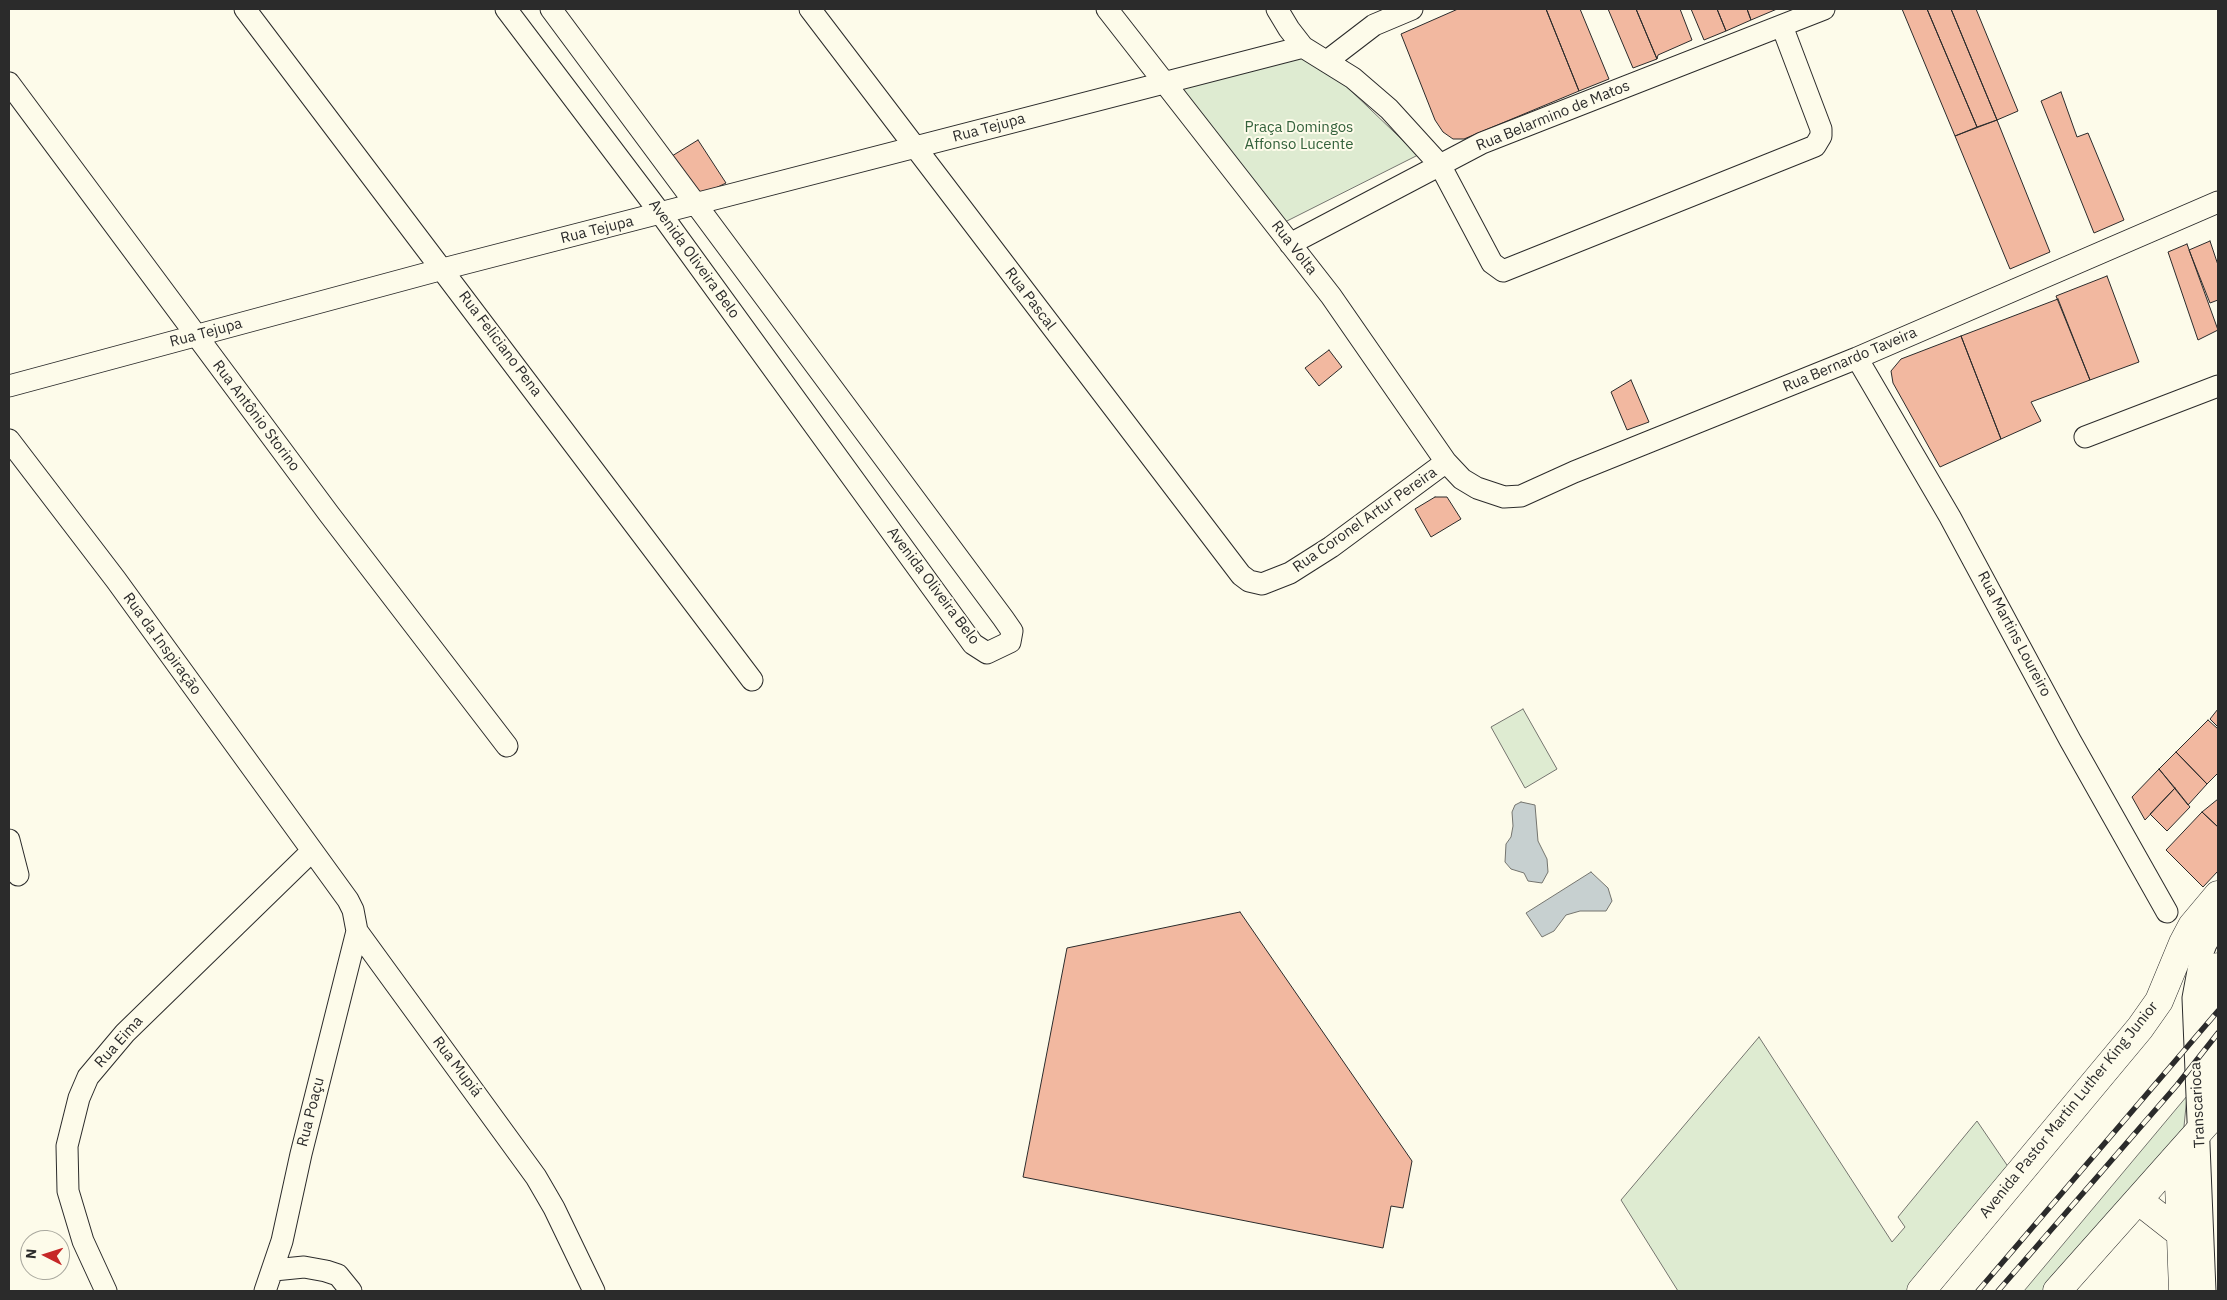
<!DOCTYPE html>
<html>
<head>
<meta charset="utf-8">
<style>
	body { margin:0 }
	#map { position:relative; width:2227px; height:1300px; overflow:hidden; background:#fdfbea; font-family:"IBM Plex Sans",sans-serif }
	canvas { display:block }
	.frame { position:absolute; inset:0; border:10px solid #2b2b2b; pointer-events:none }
	.north { position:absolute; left:20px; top:1230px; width:50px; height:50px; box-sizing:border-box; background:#fdfbea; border:1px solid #a9a89e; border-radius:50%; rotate:275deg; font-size:14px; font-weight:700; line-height:20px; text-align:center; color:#2b2b2b }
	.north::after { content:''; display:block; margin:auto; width:18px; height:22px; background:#c62828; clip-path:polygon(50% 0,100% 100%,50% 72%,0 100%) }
</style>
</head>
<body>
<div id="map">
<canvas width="2227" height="1300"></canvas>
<div class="frame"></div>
<div class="north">N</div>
</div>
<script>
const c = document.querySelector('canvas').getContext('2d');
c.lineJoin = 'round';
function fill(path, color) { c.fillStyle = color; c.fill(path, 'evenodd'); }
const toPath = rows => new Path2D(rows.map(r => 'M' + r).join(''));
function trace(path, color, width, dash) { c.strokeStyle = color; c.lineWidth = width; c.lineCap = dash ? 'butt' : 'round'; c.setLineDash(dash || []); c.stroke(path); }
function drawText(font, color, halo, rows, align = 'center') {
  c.font = font + ' "IBM Plex Sans",sans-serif'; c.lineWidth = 4; c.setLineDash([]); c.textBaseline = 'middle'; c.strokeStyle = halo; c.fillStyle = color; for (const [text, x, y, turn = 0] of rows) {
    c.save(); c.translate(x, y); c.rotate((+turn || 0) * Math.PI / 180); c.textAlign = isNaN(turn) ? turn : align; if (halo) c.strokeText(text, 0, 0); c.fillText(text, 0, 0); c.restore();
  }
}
const green = toPath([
	[1301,54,1320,61,1418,155,1279,225,1180,94,1187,79,1301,54],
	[1523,709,1557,769,1525,788,1491,727,1523,709],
	[1759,1037,1892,1242,1905,1227,1898,1217,1977,1121,2009,1168,1908,1291,1678,1291,1621,1200,1759,1037],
	[2187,1096,2182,1147,2050,1291,2024,1291,2187,1096]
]);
fill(green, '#deebd1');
trace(green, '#74746e', 1);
const water = toPath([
	[1521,802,1535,805,1538,841,1547,859,1548,872,1542,883,1528,881,1524,873,1511,869,1505,862,1506,844,1511,837,1513,826,1512,812,1515,805,1521,802],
	[1591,872,1608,888,1612,901,1606,911,1580,911,1566,915,1554,931,1542,937,1526,913,1591,872]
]);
fill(water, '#c7d0d0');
trace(water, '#74746e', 1);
const building = toPath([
	[1458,9,1546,9,1579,91,1464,139,1453,139,1443,132,1435,120,1401,34,1458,9],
	[1546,9,1580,9,1609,79,1579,91,1546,9],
	[1608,9,1636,9,1657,59,1633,68,1608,9],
	[1636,9,1680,9,1692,40,1658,55,1657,59,1636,9],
	[1691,9,1717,9,1726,31,1704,40,1691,9],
	[1717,9,1747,9,1751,20,1726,31,1717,9],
	[1747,9,1777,9,1751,20,1747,9],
	[1902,9,1927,9,1977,127,1955,136,1902,9],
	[1927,9,1951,9,1997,120,1977,127,1927,9],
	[1951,9,1976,9,2018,111,1997,120,1951,9],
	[2061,92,2077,137,2088,133,2124,220,2094,233,2041,101,2061,92],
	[1997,120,2050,252,2010,269,1955,136,1997,120],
	[698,140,726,183,699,196,672,156,698,140],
	[2210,241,2218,265,2218,300,2210,303,2189,250,2210,241],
	[2187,244,2218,330,2198,340,2168,252,2187,244],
	[2107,276,2139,362,2090,380,2056,296,2107,276],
	[2058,299,2090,380,2031,402,2041,421,2001,439,1961,336,2058,299],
	[1961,336,2001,439,1940,467,1893,383,1891,371,1901,359,1961,336],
	[1329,350,1342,367,1319,386,1305,368,1329,350],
	[1631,380,1649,422,1627,430,1611,392,1631,380],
	[1435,497,1447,497,1461,519,1431,537,1415,509,1435,497],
	[2218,709,2218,727,2210,719,2218,709],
	[2208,720,2218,729,2218,773,2207,784,2176,752,2208,720],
	[2176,752,2207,784,2188,805,2159,769,2176,752],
	[2159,769,2175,788,2145,820,2132,797,2159,769],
	[2175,788,2190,807,2167,831,2150,814,2175,788],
	[2218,799,2218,827,2202,812,2218,799],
	[2202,812,2218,827,2218,871,2203,887,2166,850,2202,812],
	[1240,912,1412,1161,1403,1208,1391,1206,1383,1248,1023,1177,1067,948,1240,912]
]);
fill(building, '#f2b8a0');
trace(building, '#2b2b2b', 1);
const minor = toPath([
	[245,9,752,680],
	[506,9,661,214,973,644,987,653,1010,642,1012,631,1003,618,551,9],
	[810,9,1241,575,1249,581,1262,584,1290,573,1331,547,1446,462],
	[1107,9,1331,296,1446,462,1462,479,1477,488,1504,497,1521,496,1574,472,1857,358,2218,202],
	[1277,9,1289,29,1303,47,1353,78,1389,109,1440,165,1492,263,1503,271,1815,146,1821,136,1821,129,1782,26],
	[1327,61,1374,25,1412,9],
	[9,83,329,514,507,746],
	[1290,244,1482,143,1824,9],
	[1857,358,1950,517,2070,740,2167,912],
	[9,386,443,269,1303,47],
	[2085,437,2218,386],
	[9,440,116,580,348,900,353,910,357,931,536,1177,554,1208,594,1291],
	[9,840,18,875],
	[274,1270,304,1267,326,1271,338,1275,351,1291],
	[106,1291,83,1241,68,1191,67,1146,79,1098,88,1077,125,1033,312,851],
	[265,1291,282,1241,301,1154,357,931],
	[2205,1291,2193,998,2200,960,2206,944,2218,924]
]);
const major = toPath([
	[2218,967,2215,983,2215,1029,2218,1095],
	[2178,1157,2183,1291],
	[2138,1200,2180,1233],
	[1921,1291,2140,1028,2159,1001,2183,943,2192,926,2218,895],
	[2057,1291,2218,1110]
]);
trace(minor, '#2b2b2b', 23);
trace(major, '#2b2b2b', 29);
trace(minor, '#fdfbea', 21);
trace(major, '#fdfbea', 28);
const rail = toPath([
	[1978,1291,2218,1011],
	[1998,1291,2177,1085,2218,1033]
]);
trace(rail, '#2b2b2b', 5.5);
trace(rail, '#fdfbea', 4, [11]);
drawText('15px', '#2b2b2b', '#fdfbea', [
	["Rua Belarmino de Matos",1553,116,-22],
	["Rua Tejupa",989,128,-15],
	["Rua Tejupa",597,230,-14],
	["Rua Volta",1294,248,52],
	["Avenida Oliveira Belo",694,259,54],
	["Rua Pascal",1030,299,53],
	["Rua Tejupa",206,333,-15],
	["Rua Feliciano Pena",500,344,53],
	["Rua Bernardo Taveira",1850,360,-23],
	["Rua Antônio Storino",256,416,53],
	["Rua Coronel Artur Pereira",1365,520,-35],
	["Avenida Oliveira Belo",933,586,53],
	["Rua Martins Loureiro",2014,634,62],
	["Rua da Inspiração",162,644,54],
	["Rua Eima",119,1042,-48],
	["Rua Mupiá",457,1067,53],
	["Transcarioca",2198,1105,-93],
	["Avenida Pastor Martin Luther King Junior",2069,1110,-51],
	["Rua Poaçu",311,1112,-76]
]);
drawText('15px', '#34623c', '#fdfbea', [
	["Praça Domingos",1299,128],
	["Affonso Lucente",1299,145]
]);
</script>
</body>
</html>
